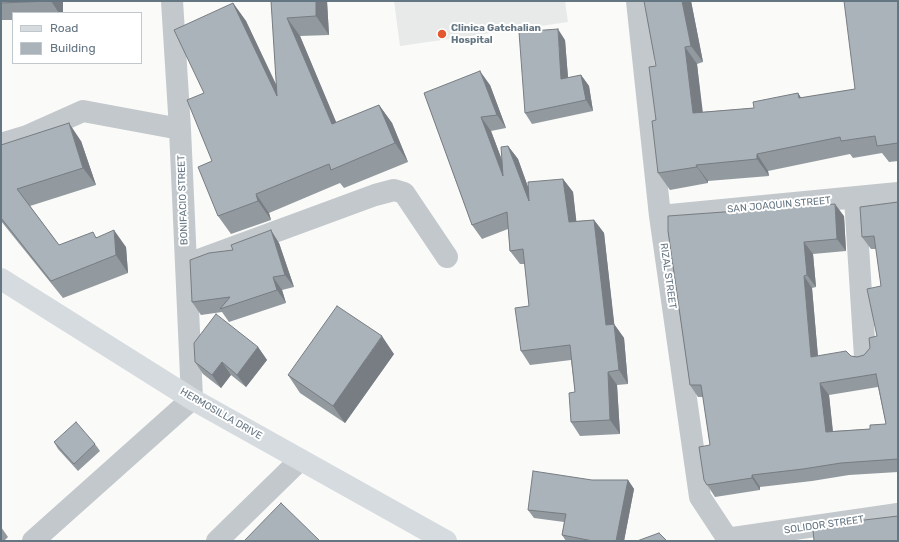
<!DOCTYPE html>
<html>
<head>
<meta charset="utf-8">
<style>
	body { margin:0 }
	#map { position:relative; width:899px; height:542px; overflow:hidden; background:#fafaf8; font-family:Rubik,sans-serif }
	canvas { display:block }
	.frame { position:absolute; inset:0; border:2px solid #657683; pointer-events:none }
	.legend { position:absolute; left:12px; top:12px; width:130px; height:52px; box-sizing:border-box; background:#fff; border:1px solid #c1c8cd; margin:0; padding:5px 7px; list-style:none; font-size:12px; color:#657683 }
	.legend li { display:flex; align-items:center; gap:8px; height:20px }
	.legend b { width:20px; border:1px solid #c1c8cd }
</style>
</head>
<body>
<div id="map">
<canvas width="899" height="542"></canvas>
<div class="frame"></div>
<ul class="legend">
<li><b style="height:5px;background:#d6dbdf"></b>Road</li>
<li><b style="height:11px;background:#aab3b9"></b>Building</li>
</ul>
</div>
<script>
const c = document.querySelector('canvas').getContext('2d');
c.lineJoin = 'round';
function fill(path, color) { c.fillStyle = color; c.fill(path, 'evenodd'); }
const toPath = rows => new Path2D(rows.map(r => 'M' + r).join(''));
function trace(path, color, width, dash) { c.strokeStyle = color; c.lineWidth = width; c.lineCap = dash ? 'butt' : 'round'; c.setLineDash(dash || []); c.stroke(path); }
function drawText(font, color, halo, rows, align = 'center') {
  c.font = font + ' Rubik,sans-serif'; c.lineWidth = 4; c.setLineDash([]); c.textBaseline = 'middle'; c.strokeStyle = halo; c.fillStyle = color; for (const [text, x, y, turn = 0] of rows) {
    c.save(); c.translate(x, y); c.rotate((+turn || 0) * Math.PI / 180); c.textAlign = isNaN(turn) ? turn : align; if (halo) c.strokeText(text, 0, 0); c.fillText(text, 0, 0); c.restore();
  }
}
fill(toPath([
	[394,1,565,1,568,22,400,46]
]), '#e8e9e9');
trace(toPath([
	[637,1,660,216,700,497,729,541],
	[1,144,27,136,83,111,180,129],
	[855,198,865,357],
	[660,216,898,193],
	[193,262,375,195,394,190,404,193,447,257],
	[726,539,898,514],
	[33,541,192,399,180,129,172,1],
	[217,541,300,460]
]), '#c3c8cc', 22);
trace(toPath([
	[1,279,192,399,446,541]
]), '#d6dbdf', 22);
fill(toPath([
	[1,1,63,1,63,13,13,13,13,20,1,20],
	[271,1,327,1,329,35,300,36,336,123,379,105,392,123,408,162,344,188,340,183,269,213,271,220,231,234,218,216,204,93,233,3,246,21,277,86],
	[644,1,691,1,703,62,697,64,702,112,754,108,798,93,801,98,855,89,898,1,898,161,889,162,882,153,853,158,850,154,768,171,769,176,708,181,708,183,670,190,658,173,656,120,656,66],
	[565,40,568,78,581,75,589,86,593,111,532,124,525,113],
	[490,85,506,128,491,131,502,160,508,146,518,159,528,187,563,179,573,192,576,221,594,220,604,233,614,324,624,338,628,384,617,385,620,434,580,436,571,422,575,392,571,360,530,365,521,351,529,306,525,264,520,264,510,251,508,229,482,239,472,225,424,93],
	[81,141,96,185,30,206,59,245,97,237,126,247,128,273,63,298,1,221,1,145],
	[898,202,898,472,849,475,812,481,760,487,760,490,715,497,704,480,710,445,703,397,698,397,690,385,668,231,844,216,846,251,813,254,816,287,812,288,818,356,851,356,857,357,864,355,870,348,877,336,881,286,876,249,871,249,862,237],
	[878,387,886,424,870,429,833,431,829,395],
	[279,243,294,287,282,290,286,303,229,322,222,312,201,315,192,302],
	[258,347,267,360,246,387,231,375,221,388,203,374,195,362],
	[394,354,345,423,300,393,288,375],
	[54,442,95,444,100,451,78,471,58,449],
	[592,480,628,480,634,489,624,541,566,541,562,535,564,522,534,518,528,510],
	[1,527,8,537,4,541,1,541]
]), '#929a9f');
fill(toPath([
	[51,1,63,1,63,13,59,13],
	[316,1,327,1,329,35,316,16],
	[682,1,691,1,703,62,691,46],
	[233,3,246,21,290,115,277,96],
	[287,18,300,36,345,143,332,124],
	[558,29,565,40,569,90,561,79],
	[685,47,697,64,705,130,693,113],
	[480,71,490,85,506,128,497,115],
	[581,75,589,86,593,111,586,100],
	[798,93,809,110,799,98],
	[379,105,392,123,408,162,395,143],
	[481,117,491,131,513,190,503,176],
	[69,123,81,141,96,185,83,168],
	[508,146,518,159,538,215,529,201],
	[757,154,768,171,769,176,757,159],
	[696,165,708,181,708,183,697,167],
	[563,179,573,192,578,235,569,222],
	[256,194,269,213,271,220,258,201],
	[835,204,844,216,846,251,837,239],
	[594,220,604,233,616,339,606,325],
	[114,230,126,247,128,273,116,255],
	[271,230,279,243,294,287,285,275],
	[804,242,813,254,816,287,807,275],
	[804,276,812,288,819,369,811,357],
	[273,277,282,290,286,303,277,290],
	[614,324,624,338,628,384,619,370],
	[382,336,394,354,345,423,333,406],
	[258,347,267,360,246,387,237,375],
	[222,362,231,375,221,388,212,375],
	[608,372,617,385,620,434,610,420],
	[820,383,829,395,834,444,826,432],
	[752,475,760,487,760,490,752,478],
	[628,480,634,489,624,541,616,541]
]), '#777d82');
const building = toPath([
	[1,1,51,1,1,3,1,1],
	[271,1,316,1,316,16,287,18,332,124,379,105,395,143,331,170,329,164,256,194,258,201,218,216,198,167,212,161,187,100,204,93,174,30,233,3,277,96,271,1],
	[644,1,682,1,691,46,685,47,693,113,754,108,753,102,798,93,799,98,855,89,844,1,898,1,898,143,877,146,875,136,841,141,840,137,757,154,757,159,696,165,697,167,658,173,652,121,656,120,649,67,656,66,644,1],
	[558,29,561,79,581,75,586,100,525,113,519,32,558,29],
	[480,71,497,115,481,117,503,176,501,147,508,146,529,201,528,182,563,179,569,222,594,220,606,325,614,324,619,370,608,372,610,420,571,422,569,393,575,392,570,345,521,351,515,308,529,306,523,249,510,251,507,212,472,225,424,93,480,71],
	[69,123,83,168,17,189,59,245,93,232,96,238,114,230,116,255,51,281,1,218,1,145,69,123],
	[898,202,898,459,841,463,803,469,752,475,752,478,707,485,704,480,699,447,710,445,701,385,690,385,668,231,668,216,835,204,837,239,804,242,807,275,804,276,811,357,846,351,851,356,857,357,864,355,870,348,869,338,877,336,867,289,881,286,874,236,862,237,860,207,898,202],
	[876,374,886,424,870,425,870,429,826,432,820,383,876,374],
	[271,230,285,275,273,277,277,290,220,309,230,297,192,302,190,260,209,253,233,250,231,245,271,230],
	[337,306,382,336,333,406,288,375,337,306],
	[216,314,258,347,237,375,222,362,212,375,195,362,194,343,216,314],
	[76,422,95,444,74,464,54,442,76,422],
	[533,471,592,480,628,480,616,541,593,541,562,535,566,514,528,510,533,471],
	[281,503,320,541,244,541,281,503],
	[898,516,898,541,814,541,813,530,856,524,856,521,898,516],
	[659,533,667,541,637,541,659,533]
]);
fill(building, '#aab3b9');
trace(building, '#777d82', 1);
for (const [x, y, r, color] of [
	[442,34,5,"#e4572e"]
]) { const dot = new Path2D(); dot.arc(x, y, r, 0, 2 * Math.PI); c.fillStyle = color; c.fill(dot); trace(dot, '#fff', 1.5); }
drawText('bold 10px', '#657683', '#fff', [
	["Clinica Gatchalian",451,28],
	["Hospital",451,40]
], 'left');
drawText('10px', '#657683', '#fff', [
	["BONIFACIO STREET",183,200,-92],
	["SAN JOAQUIN STREET",779,205,-5],
	["RIZAL STREET",668,276,82],
	["HERMOSILLA DRIVE",221,414,30],
	["SOLIDOR STREET",824,525,-8]
]);
</script>
</body>
</html>
